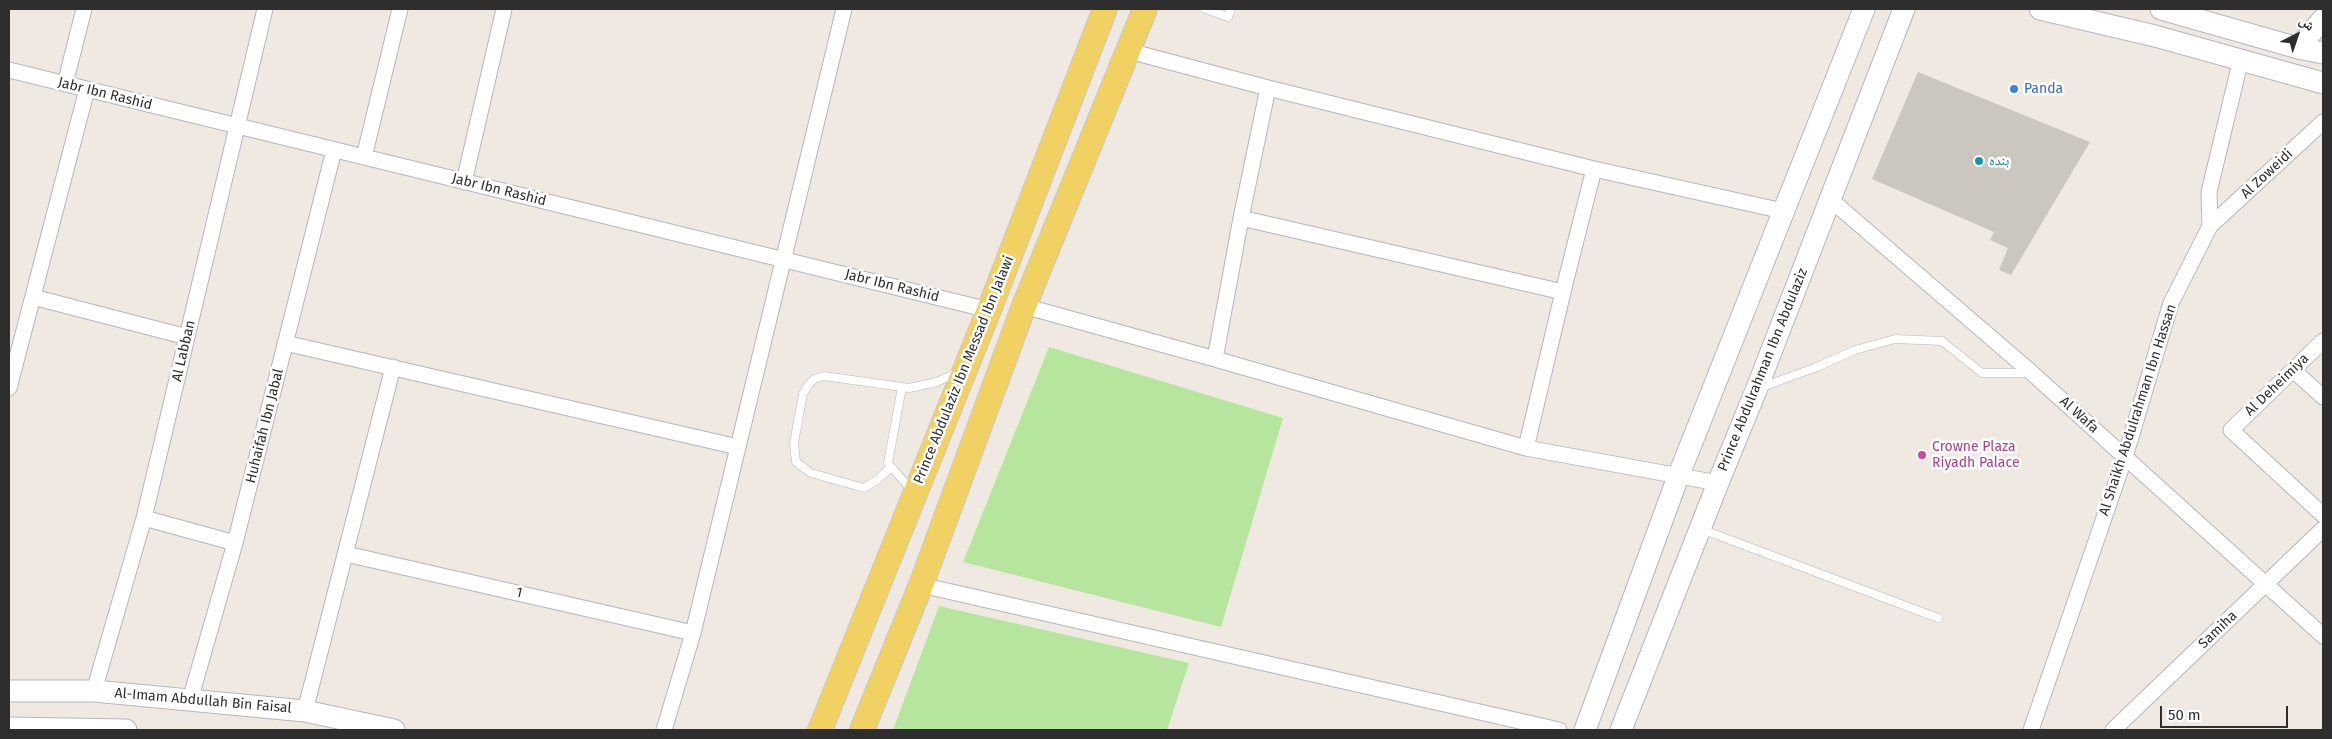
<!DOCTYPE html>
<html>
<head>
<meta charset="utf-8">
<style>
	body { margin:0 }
	#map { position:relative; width:2332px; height:739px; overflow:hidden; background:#efe9e1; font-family:"Fira Sans","Noto Naskh Arabic",sans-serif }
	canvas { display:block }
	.frame { position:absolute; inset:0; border:10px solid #2e2e2e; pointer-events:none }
	.north { position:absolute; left:2272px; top:10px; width:50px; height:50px; -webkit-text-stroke:4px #fff; paint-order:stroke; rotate:41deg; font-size:14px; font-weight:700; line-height:20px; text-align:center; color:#2e2e2e }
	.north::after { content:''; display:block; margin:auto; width:18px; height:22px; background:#2e2e2e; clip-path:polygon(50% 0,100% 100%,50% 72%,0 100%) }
	.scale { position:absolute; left:2160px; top:706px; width:128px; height:22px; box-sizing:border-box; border:2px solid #2e2e2e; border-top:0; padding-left:6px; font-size:15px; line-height:18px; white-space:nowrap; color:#2e2e2e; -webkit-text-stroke:4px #fff; paint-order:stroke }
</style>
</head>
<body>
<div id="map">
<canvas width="2332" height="739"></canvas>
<div class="frame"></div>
<div class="north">ش</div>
<div class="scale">50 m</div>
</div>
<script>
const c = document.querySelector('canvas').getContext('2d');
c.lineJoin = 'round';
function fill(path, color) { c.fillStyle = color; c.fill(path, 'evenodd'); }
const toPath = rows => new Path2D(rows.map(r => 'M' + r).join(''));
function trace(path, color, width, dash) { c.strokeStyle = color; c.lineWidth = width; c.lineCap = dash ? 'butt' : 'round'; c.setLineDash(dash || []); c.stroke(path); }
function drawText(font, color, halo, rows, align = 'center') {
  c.font = font + ' "Fira Sans","Noto Naskh Arabic",sans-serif'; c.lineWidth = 5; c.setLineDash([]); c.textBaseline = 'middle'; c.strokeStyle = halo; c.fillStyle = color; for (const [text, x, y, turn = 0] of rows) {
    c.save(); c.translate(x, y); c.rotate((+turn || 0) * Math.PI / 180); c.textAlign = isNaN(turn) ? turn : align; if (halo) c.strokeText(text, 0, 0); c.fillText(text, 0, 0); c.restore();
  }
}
fill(toPath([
	[1049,347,1283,418,1221,627,963,562],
	[939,606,1189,663,1167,730,893,730]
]), '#b6e59e');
fill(toPath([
	[1918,72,2090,142,2011,275,1999,270,2008,248,1990,240,1994,232,1872,179]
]), '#cbc7bf');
const lane = toPath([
	[1205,9,1228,17,1231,9],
	[902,387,888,463,912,491],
	[1762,387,1817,367,1855,350,1895,339,1942,341,1982,373,2030,373],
	[890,468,877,480,864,488,811,473,796,462,794,443,803,394,809,384,814,379,824,376,909,388,937,382,959,371],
	[1701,529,1938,618]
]);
const street = toPath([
	[1129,51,1268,88,1594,169,1783,211],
	[9,70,989,310],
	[65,84,84,9],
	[364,157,400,9],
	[464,182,504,9],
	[1831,200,2032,373,2323,636],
	[1241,218,1563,292],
	[2210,226,2323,122],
	[33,297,187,337],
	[1024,306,1215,359,1526,448,1718,483],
	[2323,341,2231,430,2323,515],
	[285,343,738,447],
	[1215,359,1241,218,1268,88],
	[2293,370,2323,397],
	[9,388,87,89],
	[1526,448,1563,292,1594,169],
	[144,518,235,543],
	[346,554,693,633],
	[921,585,1559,730],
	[94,691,144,518,265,9],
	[190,700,235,543,334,150],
	[305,711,393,367],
	[664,730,693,633,844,9],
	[2031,730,2125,457,2171,303,2210,226,2209,192,2241,59],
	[2113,730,2323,529]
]);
const secondary = toPath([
	[2040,9,2155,36,2323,83],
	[2161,9,2298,48,2323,53],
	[2298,48,2323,19],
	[9,691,94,691,305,711,394,730],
	[9,728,126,730],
	[1585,730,1678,477,1864,9],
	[1621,730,1718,483,1757,388,1904,9]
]);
const primary = toPath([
	[820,730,989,310,1105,9],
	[862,730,921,585,1024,306,1145,9]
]);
trace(lane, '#b4b7c1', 9);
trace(street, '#b4b7c1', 17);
trace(secondary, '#b4b7c1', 23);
trace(primary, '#c9c9c9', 26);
trace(lane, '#fff', 8);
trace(street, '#fff', 15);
trace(secondary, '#fff', 21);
trace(primary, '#f2d163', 24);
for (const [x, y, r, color] of [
	[2014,89,5,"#3f7fe0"],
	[1979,161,5,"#0f9aa8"],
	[1922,455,5,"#d1479c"]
]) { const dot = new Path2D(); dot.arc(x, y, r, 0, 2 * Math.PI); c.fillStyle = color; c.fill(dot); trace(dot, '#fff', 2); }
drawText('14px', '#366cbe', '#fff', [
	["Panda",2024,89]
], 'left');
drawText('14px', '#2e2e2e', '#fff', [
	["Jabr Ibn Rashid",105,94,14],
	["Al Zoweidi",2267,174,-43],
	["Jabr Ibn Rashid",499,190,14],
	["Jabr Ibn Rashid",892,286,14],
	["Al Labban",184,351,-77],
	["Prince Abdulaziz Ibn Messad Ibn Jalawi",964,370,-68],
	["Prince Abdulrahman Ibn Abdulaziz",1763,370,-68],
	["Al Deheimiya",2277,385,-44],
	["Al Shaikh Abdulrahman Ibn Hassan",2138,410,-72],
	["Al Wafa",2079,415,42],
	["Huhaifah Ibn Jabal",265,426,-76],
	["1",519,593,13],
	["Samiha",2218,630,-44],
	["Al-Imam Abdullah Bin Faisal",203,701,5]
]);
drawText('14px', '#0d838f', '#fff', [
	["بنده",1989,161]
], 'left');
drawText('14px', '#b23c85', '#fff', [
	["Crowne Plaza",1932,447],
	["Riyadh Palace",1932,463]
], 'left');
</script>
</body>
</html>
